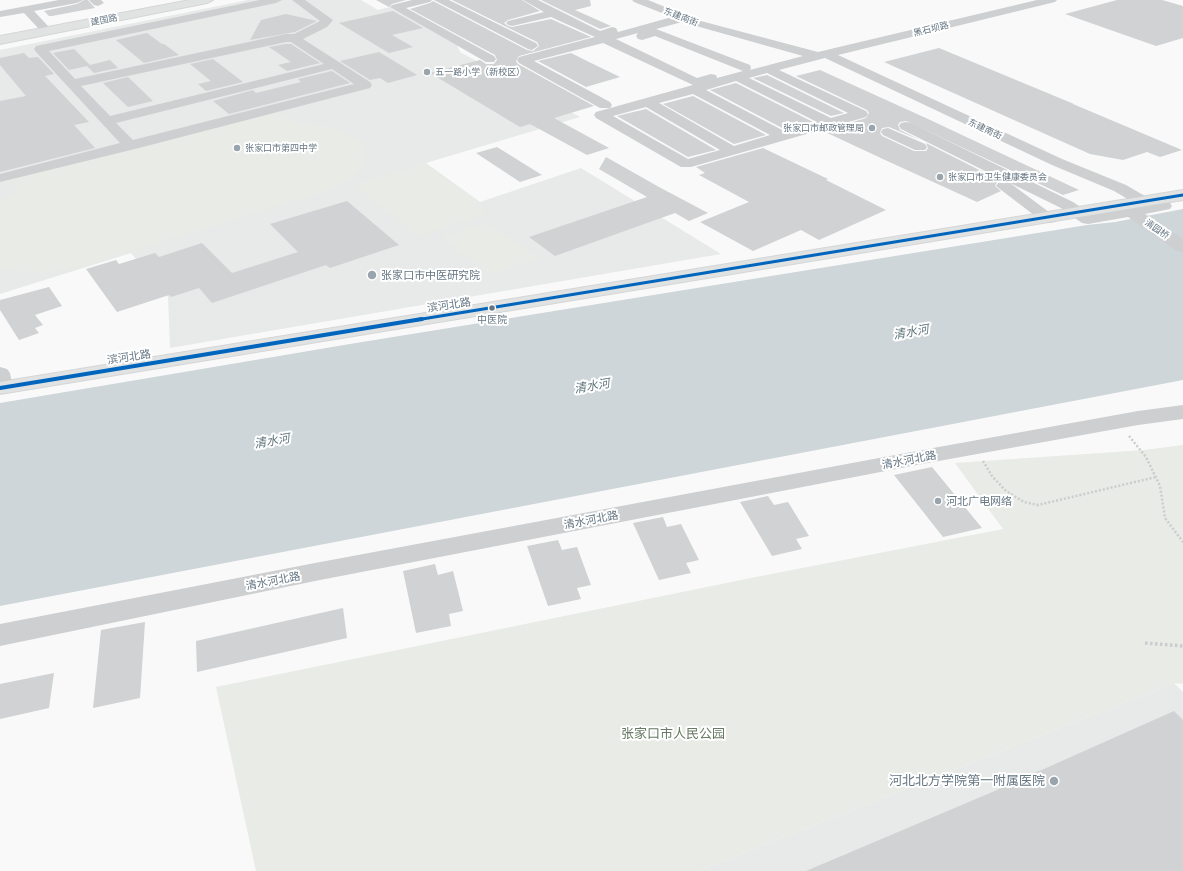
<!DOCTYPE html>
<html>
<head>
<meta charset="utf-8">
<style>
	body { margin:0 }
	canvas { display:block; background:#f9f9f9 }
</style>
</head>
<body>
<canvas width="1183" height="871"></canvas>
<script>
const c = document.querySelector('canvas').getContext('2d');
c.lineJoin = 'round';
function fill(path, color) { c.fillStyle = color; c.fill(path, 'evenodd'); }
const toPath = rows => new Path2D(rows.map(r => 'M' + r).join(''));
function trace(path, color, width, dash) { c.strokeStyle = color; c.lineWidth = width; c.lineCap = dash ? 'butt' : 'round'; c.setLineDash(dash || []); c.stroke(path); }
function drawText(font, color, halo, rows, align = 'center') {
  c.font = font + ' Barlow,"Noto Sans SC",sans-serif'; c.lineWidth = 4; c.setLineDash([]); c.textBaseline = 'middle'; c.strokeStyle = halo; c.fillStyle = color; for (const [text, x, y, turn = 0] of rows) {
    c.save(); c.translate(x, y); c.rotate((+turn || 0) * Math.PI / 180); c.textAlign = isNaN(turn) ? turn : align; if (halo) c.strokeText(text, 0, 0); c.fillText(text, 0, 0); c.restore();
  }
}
fill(toPath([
	[248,0,361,0,378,10,390,7,457,45,460,52,580,117,426,163,480,202,581,168,721,254,170,348,168,297,131,253,0,294,0,50],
	[1174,683,1183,692,1183,871,698,871]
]), '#e8e9e9');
fill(toPath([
	[279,109,296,124,323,126,340,130,353,137,362,144,366,154,365,164,357,174,343,184,324,192,76,268,55,272,35,273,0,268,0,203,19,192,10,180],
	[425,163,480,202,475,204,487,213,418,236,354,185],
	[487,222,538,258,491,275,441,237],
	[1183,445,1183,684,1174,683,698,871,256,871,216,687,756,577,1003,529,955,463,1144,450]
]), '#e8ebe6');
fill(toPath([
	[1183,209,1183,380,0,606,0,403,356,343,1087,225,1115,222]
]), '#ced6d9');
fill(toPath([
	[84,0,88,0,95,8,52,16,49,16,44,11,77,4],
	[376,0,406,0,392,4,389,7],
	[452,0,522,0,540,11,508,20,504,23,508,26,512,27,551,19,591,37,519,56,516,61,518,64,594,106,554,118,609,148,587,155,530,124,520,127,430,73,480,60,486,64,494,64,497,60,495,55,410,9,430,3,433,1,527,50,533,51,539,46,537,42],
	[541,0,590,0,591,6,575,10,611,26,600,29],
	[1117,0,1162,0,1183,6,1183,38,1156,46,1065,14],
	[393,11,423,28,392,35,413,47,389,53,339,23],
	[286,14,317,21,295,32,250,40,261,20],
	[147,33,162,44,164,44,179,55,144,63,116,40],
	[286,44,291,44,320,63,287,71,278,65,291,62,269,47],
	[939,48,1074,104,1073,104,1182,150,1160,157,1147,152,1123,160,1090,154,884,62],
	[74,49,90,65,110,60,118,68,94,73,87,66,69,70,53,53],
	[379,52,417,75,388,83,380,78,370,80,340,61],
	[24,53,29,58,38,57,54,74,45,76,89,122,74,125,95,148,0,172,0,101,26,96,0,65,0,58],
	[571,53,589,62,620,77,586,87,538,61],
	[213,59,243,82,206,91,198,84,211,81,190,64],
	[820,70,928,119,1079,190,1063,195,906,121,900,122,898,125,900,130,920,140,889,127,882,128,880,133,882,136,914,151,926,151,928,148,926,143,1003,182,997,182,995,186,1001,191,977,202,885,160,823,131,866,118,869,113,867,110,796,76],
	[332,71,350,83,229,114,213,101,253,90,256,93,301,82,298,79],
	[767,75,844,113,831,116,753,78],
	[128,77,153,101,128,107,103,83],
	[736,83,813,122,784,129,710,90],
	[693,96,766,135,734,144,663,104],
	[646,109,716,150,688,157,617,116],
	[497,147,542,175,520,182,476,153],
	[763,148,828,179,826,180,886,210,819,240,801,230,753,251,700,222,749,202,699,175,705,173,696,167],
	[606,157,659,187,708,213,689,221,675,213,555,256,529,237,647,197,599,169],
	[347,201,399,245,330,268,326,265,212,303,199,288,171,297,169,295,117,312,86,269,116,260,119,264,155,253,159,257,202,243,232,273,298,252,270,224],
	[49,287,62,306,35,315,43,325,35,328,39,333,19,340,0,310,0,300],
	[932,467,982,528,943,537,894,475],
	[768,496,774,505,788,502,809,536,796,539,802,549,772,556,740,502],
	[663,517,667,527,681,524,699,560,686,563,691,573,659,580,633,523],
	[558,540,562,550,577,547,591,585,577,588,581,599,548,606,527,546],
	[435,564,438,575,453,571,463,611,449,614,451,626,416,633,403,571],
	[343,608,347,638,197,672,196,641],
	[145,622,140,698,93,708,101,630],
	[54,673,49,708,0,719,0,684],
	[1174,711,1183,720,1183,871,806,871,990,793]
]), '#d0d2d3');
const major = toPath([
	[190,0,213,0,207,3,0,44,0,36,190,0],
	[1183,190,1183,200,0,394,0,382,1183,190]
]);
trace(major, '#d5d6d7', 2);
trace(toPath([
	[1129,436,1146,457,1160,486,1165,518,1183,542],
	[983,461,992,476,1006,491,1024,502,1038,505,1156,477]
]), '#cbcccd', 2.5, [2, 2]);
trace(toPath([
	[1145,643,1183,646]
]), '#cbcccd', 3.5, [2.5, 2.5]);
fill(toPath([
	[59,0,83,0,77,3,34,11,48,26,42,30,38,28,24,13,0,17,0,11,59,0],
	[89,0,101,0,104,3,98,6,94,5,89,0],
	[260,0,282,0,276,3,49,51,75,79,286,34,294,34,320,21,292,0,305,0,333,20,327,27,303,39,370,82,372,85,370,88,135,149,0,182,0,174,120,143,36,52,34,49,36,46,260,0],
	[286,42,291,42,324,64,110,116,81,86,286,42],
	[332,69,354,84,133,140,116,123,332,69],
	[412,0,432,0,430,2,406,8,494,56,496,59,494,62,486,62,390,7,392,5,412,0],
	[434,0,449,0,536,43,538,46,532,50,528,49,434,0],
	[523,0,538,0,600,31,612,27,616,28,618,32,672,17,634,2,632,0,648,0,697,20,818,52,1037,0,1057,0,1055,2,838,55,1062,159,1126,185,1150,199,1151,203,1164,201,1170,203,1172,206,1170,209,1145,214,1183,239,1183,252,1177,251,1128,217,1088,224,1082,223,1061,208,1010,183,1057,218,1055,222,1049,223,1043,222,996,186,998,183,1009,183,901,129,899,126,901,123,906,122,911,123,1073,202,1091,214,1138,205,1114,191,1052,165,825,58,779,70,866,111,868,114,866,117,691,167,681,167,596,118,594,115,596,112,693,85,603,43,534,61,610,102,612,105,610,108,600,108,519,63,517,60,519,57,595,37,551,17,512,26,508,25,506,23,508,21,544,12,523,0],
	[682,22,689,24,803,56,750,70,751,68,750,65,656,29,682,22],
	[638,33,636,36,638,39,642,40,655,36,743,71,717,78,716,75,711,74,697,78,616,39,638,33],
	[767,73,848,113,831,118,749,78,767,73],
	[736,81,817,122,784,131,706,90,736,81],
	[693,94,770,135,734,146,659,103,693,94],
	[646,107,720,150,688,159,613,116,646,107],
	[888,128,925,144,927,147,925,150,915,150,883,135,881,132,883,129,888,128],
	[0,367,7,369,10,373,13,388,10,392,3,394,0,394,0,367],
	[1183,405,1183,419,1138,425,922,464,315,581,0,646,0,624,315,563,922,450,1138,411,1183,405]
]), '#cecfd0');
fill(major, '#e1e2e2');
trace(toPath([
	[416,320,1183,195]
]), '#0065bd', 3);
trace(toPath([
	[0,388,422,319]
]), '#0065bd', 4);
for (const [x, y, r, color] of [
	[427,72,4,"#99a4ac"],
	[872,128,4,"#99a4ac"],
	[237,148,4,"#99a4ac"],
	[940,177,4,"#99a4ac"],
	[372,275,5,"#99a4ac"],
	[492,308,3.5,"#657683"],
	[938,501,4,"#99a4ac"],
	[1054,781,5,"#99a4ac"]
]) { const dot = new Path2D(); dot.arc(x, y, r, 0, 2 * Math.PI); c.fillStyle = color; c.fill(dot); trace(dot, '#fff', 1.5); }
drawText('9px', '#657683', '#fff', [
	["东建南街",681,17,21],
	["建国路",104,20,-11],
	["黑石坝路",931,29,-14],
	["东建南街",985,129,25],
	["清园桥",1157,229,34]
]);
drawText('9px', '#657683', '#fff', [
	["五一路小学（新校区）",435,72],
	["张家口市邮政管理局",864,128,"right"],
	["张家口市第四中学",245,148],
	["张家口市卫生健康委员会",948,177]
], 'left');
drawText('10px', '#657683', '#fff', [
	["中医院",492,320]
]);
drawText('11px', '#657683', '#fff', [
	["张家口市中医研究院",381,275],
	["河北广电网络",946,501]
], 'left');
drawText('11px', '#657683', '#fff', [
	["滨河北路",449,305,-9],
	["滨河北路",129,357,-9],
	["清水河北路",909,460,-11],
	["清水河北路",591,520,-11],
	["清水河北路",273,581,-11]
]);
drawText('italic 12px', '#60757c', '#fff', [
	["清水河",911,332,-10],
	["清水河",592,386,-10],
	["清水河",272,441,-10]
]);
drawText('13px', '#687a64', '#fff', [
	["张家口市人民公园",673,734]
]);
drawText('13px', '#657683', '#fff', [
	["河北北方学院第一附属医院",1045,781]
], 'right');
</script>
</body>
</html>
